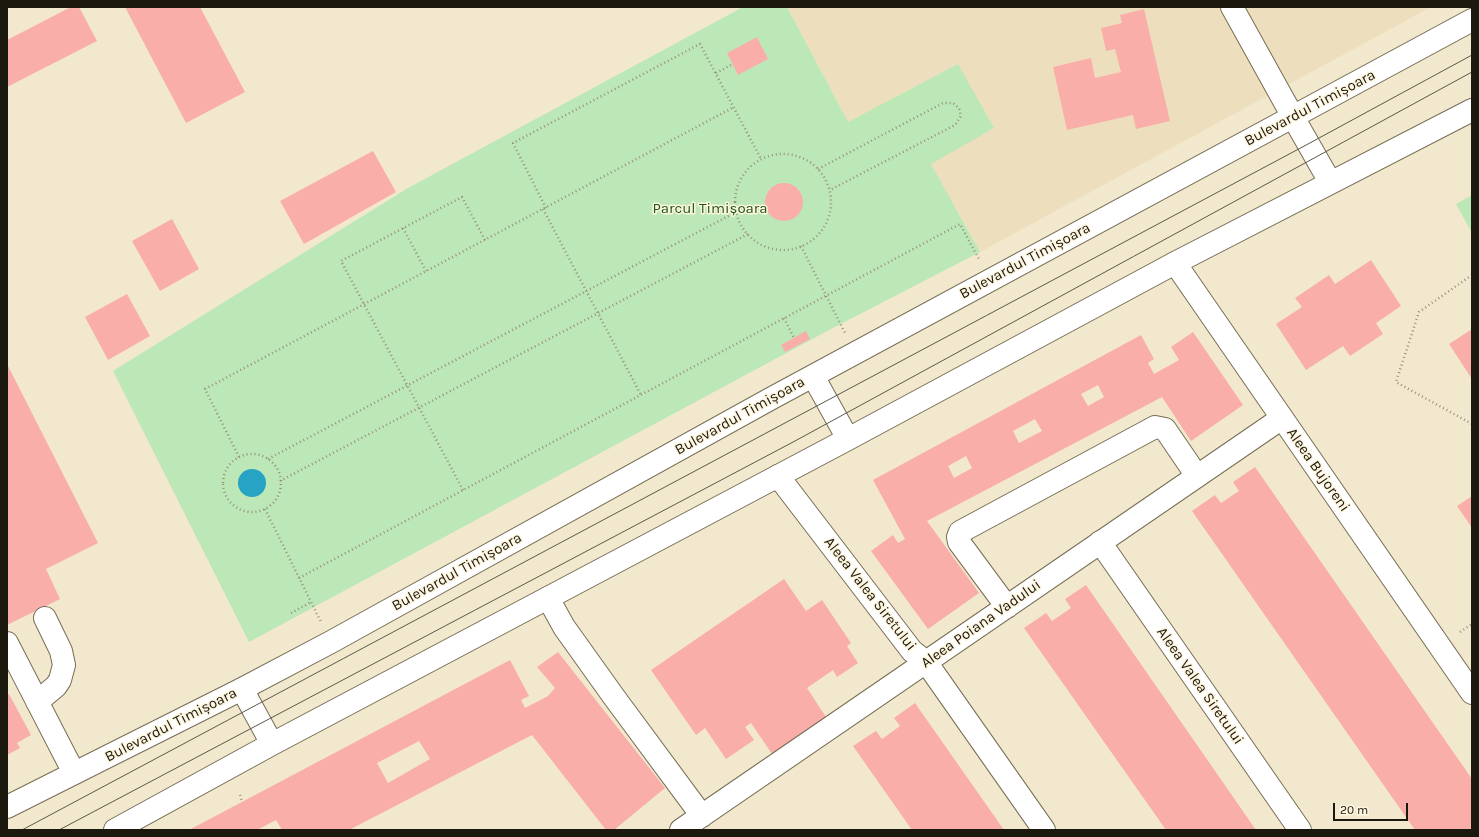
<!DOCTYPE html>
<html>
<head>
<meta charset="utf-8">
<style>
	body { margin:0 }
	#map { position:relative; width:1479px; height:837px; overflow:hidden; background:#f2e8cd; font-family:Karla,sans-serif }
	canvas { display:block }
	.frame { position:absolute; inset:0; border:8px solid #1b180e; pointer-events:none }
	.scale { position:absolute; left:1333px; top:803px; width:75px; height:18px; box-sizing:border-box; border:2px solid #1b180e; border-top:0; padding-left:5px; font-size:12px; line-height:14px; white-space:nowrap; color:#1b180e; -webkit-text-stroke:3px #fef5df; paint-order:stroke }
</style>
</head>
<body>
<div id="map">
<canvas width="1479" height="837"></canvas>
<div class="frame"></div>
<div class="scale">20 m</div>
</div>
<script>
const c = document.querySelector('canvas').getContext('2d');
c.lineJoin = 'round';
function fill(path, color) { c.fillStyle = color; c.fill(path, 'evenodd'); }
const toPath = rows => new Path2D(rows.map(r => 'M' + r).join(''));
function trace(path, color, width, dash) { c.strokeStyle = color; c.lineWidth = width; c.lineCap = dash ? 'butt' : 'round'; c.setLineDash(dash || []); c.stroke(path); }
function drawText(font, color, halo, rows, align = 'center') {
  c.font = font + ' Karla,sans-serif'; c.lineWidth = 3; c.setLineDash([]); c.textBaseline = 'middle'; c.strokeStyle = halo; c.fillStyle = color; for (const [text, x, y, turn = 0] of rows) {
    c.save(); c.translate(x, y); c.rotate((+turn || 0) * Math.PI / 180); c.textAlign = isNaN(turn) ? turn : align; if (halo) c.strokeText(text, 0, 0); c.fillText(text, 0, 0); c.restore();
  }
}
fill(toPath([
	[787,7,1431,7,980,252,931,164,959,64,848,122]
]), '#eddfbd');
fill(toPath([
	[743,7,787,7,848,122,958,64,994,128,931,164,980,252,831,329,249,642,113,371,408,188],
	[1472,195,1472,233,1456,204]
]), '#bce7b6');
fill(toPath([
	'238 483a14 14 0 1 1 28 0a14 14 0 1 1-28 0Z'
]), '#27a4c3');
fill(toPath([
	[71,7,79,7,97,41,7,87,7,40],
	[125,7,200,7,245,92,186,123],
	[1144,9,1170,121,1136,129,1133,115,1067,130,1053,67,1091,58,1095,78,1121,72,1115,49,1106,51,1101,28,1122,23,1120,15],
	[757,37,768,59,738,75,727,53],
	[373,151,396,192,304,244,280,201],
	'765 202a19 19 0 1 1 38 0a19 19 0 1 1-38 0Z',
	[172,219,199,269,160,291,132,241],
	[1371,260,1401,306,1376,323,1383,334,1350,356,1343,346,1306,370,1276,324,1302,307,1295,298,1329,275,1335,284],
	[127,294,150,336,108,360,85,317],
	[1472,329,1472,379,1449,344],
	[806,331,810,339,785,352,781,345],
	[1193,332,1243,405,1191,441,1162,397,927,521,979,593,928,629,871,551,893,535,898,543,905,539,873,480,1141,335,1154,359,1148,363,1154,374,1179,360,1171,347],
	[1098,385,1104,397,1088,406,1081,394],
	[1035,419,1042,431,1019,443,1013,431],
	[966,456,972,468,954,478,948,466],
	[7,364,98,543,46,569,60,599,7,625],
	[1255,467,1472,779,1472,830,1415,830,1192,511,1215,495,1221,503,1239,491,1233,482],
	[1472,496,1472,528,1457,506],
	[784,579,806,611,822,600,851,643,847,646,858,663,837,677,833,670,807,688,826,717,772,754,751,723,745,727,754,740,726,759,705,728,696,735,651,670],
	[1086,585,1256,830,1166,830,1024,628,1046,613,1052,621,1071,608,1065,599],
	[558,652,665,788,614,830,606,830,532,735,349,830,282,830,276,820,257,830,189,830,510,660,529,696,521,700,525,708,548,696,555,688,537,667],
	[419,741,430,759,388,783,377,763],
	[9,694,31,735,17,743,20,748,7,755,7,695],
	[915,703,1004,830,912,830,853,746,876,731,882,739,900,726,894,718]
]), '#faaea9');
const minor = toPath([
	[1232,7,1293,117],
	[1175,263,1472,693],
	[778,476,912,651,926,662,1044,830],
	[1100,542,1300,830],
	[548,598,564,627,614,697,702,816],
	[1007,607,959,542,958,537,960,532,1155,427,1165,429,1197,476],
	[7,643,74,773],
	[37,702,56,686,60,680,64,665,61,651,45,618],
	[681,830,1282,418]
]);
const major = toPath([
	[1293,117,1330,182],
	[813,376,848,439],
	[242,689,272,744],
	[7,807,242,689,331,642,772,398,1472,20],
	[115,830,272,744,848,439,1175,263,1472,110]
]);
trace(minor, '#766d55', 24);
trace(major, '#766d55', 24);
trace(toPath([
	[716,73,733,64],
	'735 202a48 48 0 1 1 96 0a48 48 0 1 1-96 0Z',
	[818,169,943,103,953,103,959,108,961,116,955,125,830,190],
	[546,208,513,143,700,44,761,159],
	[543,209,641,395],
	[403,228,426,271],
	[801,246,845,333],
	[1472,275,1419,312,1396,382,1472,424],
	[784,318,794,338],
	'223 483a29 29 0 1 1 58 0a29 29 0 1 1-58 0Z',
	[239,457,205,389,734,107],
	[268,459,736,212],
	[280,481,748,234],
	[463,490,341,261,462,197,485,240],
	[265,509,321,622],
	[299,578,960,224,979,259],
	[291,613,311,602],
	[1460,632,1472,624],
	[240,795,242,801]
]), '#97907c', 2.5, [1, 3]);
trace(minor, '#fff', 22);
trace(major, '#fff', 22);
trace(toPath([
	[22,830,1308,144,1472,55],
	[59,830,795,441,1472,72]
]), '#5c5748', 1);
drawText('15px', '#1b180e', '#fef5df', [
	["Bulevardul Timișoara",1310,108,-28],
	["Bulevardul Timișoara",1025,261,-28],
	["Bulevardul Timișoara",740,416,-29],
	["Aleea Bujoreni",1318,470,55],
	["Bulevardul Timișoara",457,572,-29],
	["Aleea Valea Siretului",870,594,52],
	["Aleea Poiana Vadului",981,624,-35],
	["Aleea Valea Siretului",1200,686,55],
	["Bulevardul Timișoara",171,725,-27]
]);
drawText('15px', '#1c5514', '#fef5df', [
	["Parcul Timișoara",710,209]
]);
</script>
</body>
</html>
